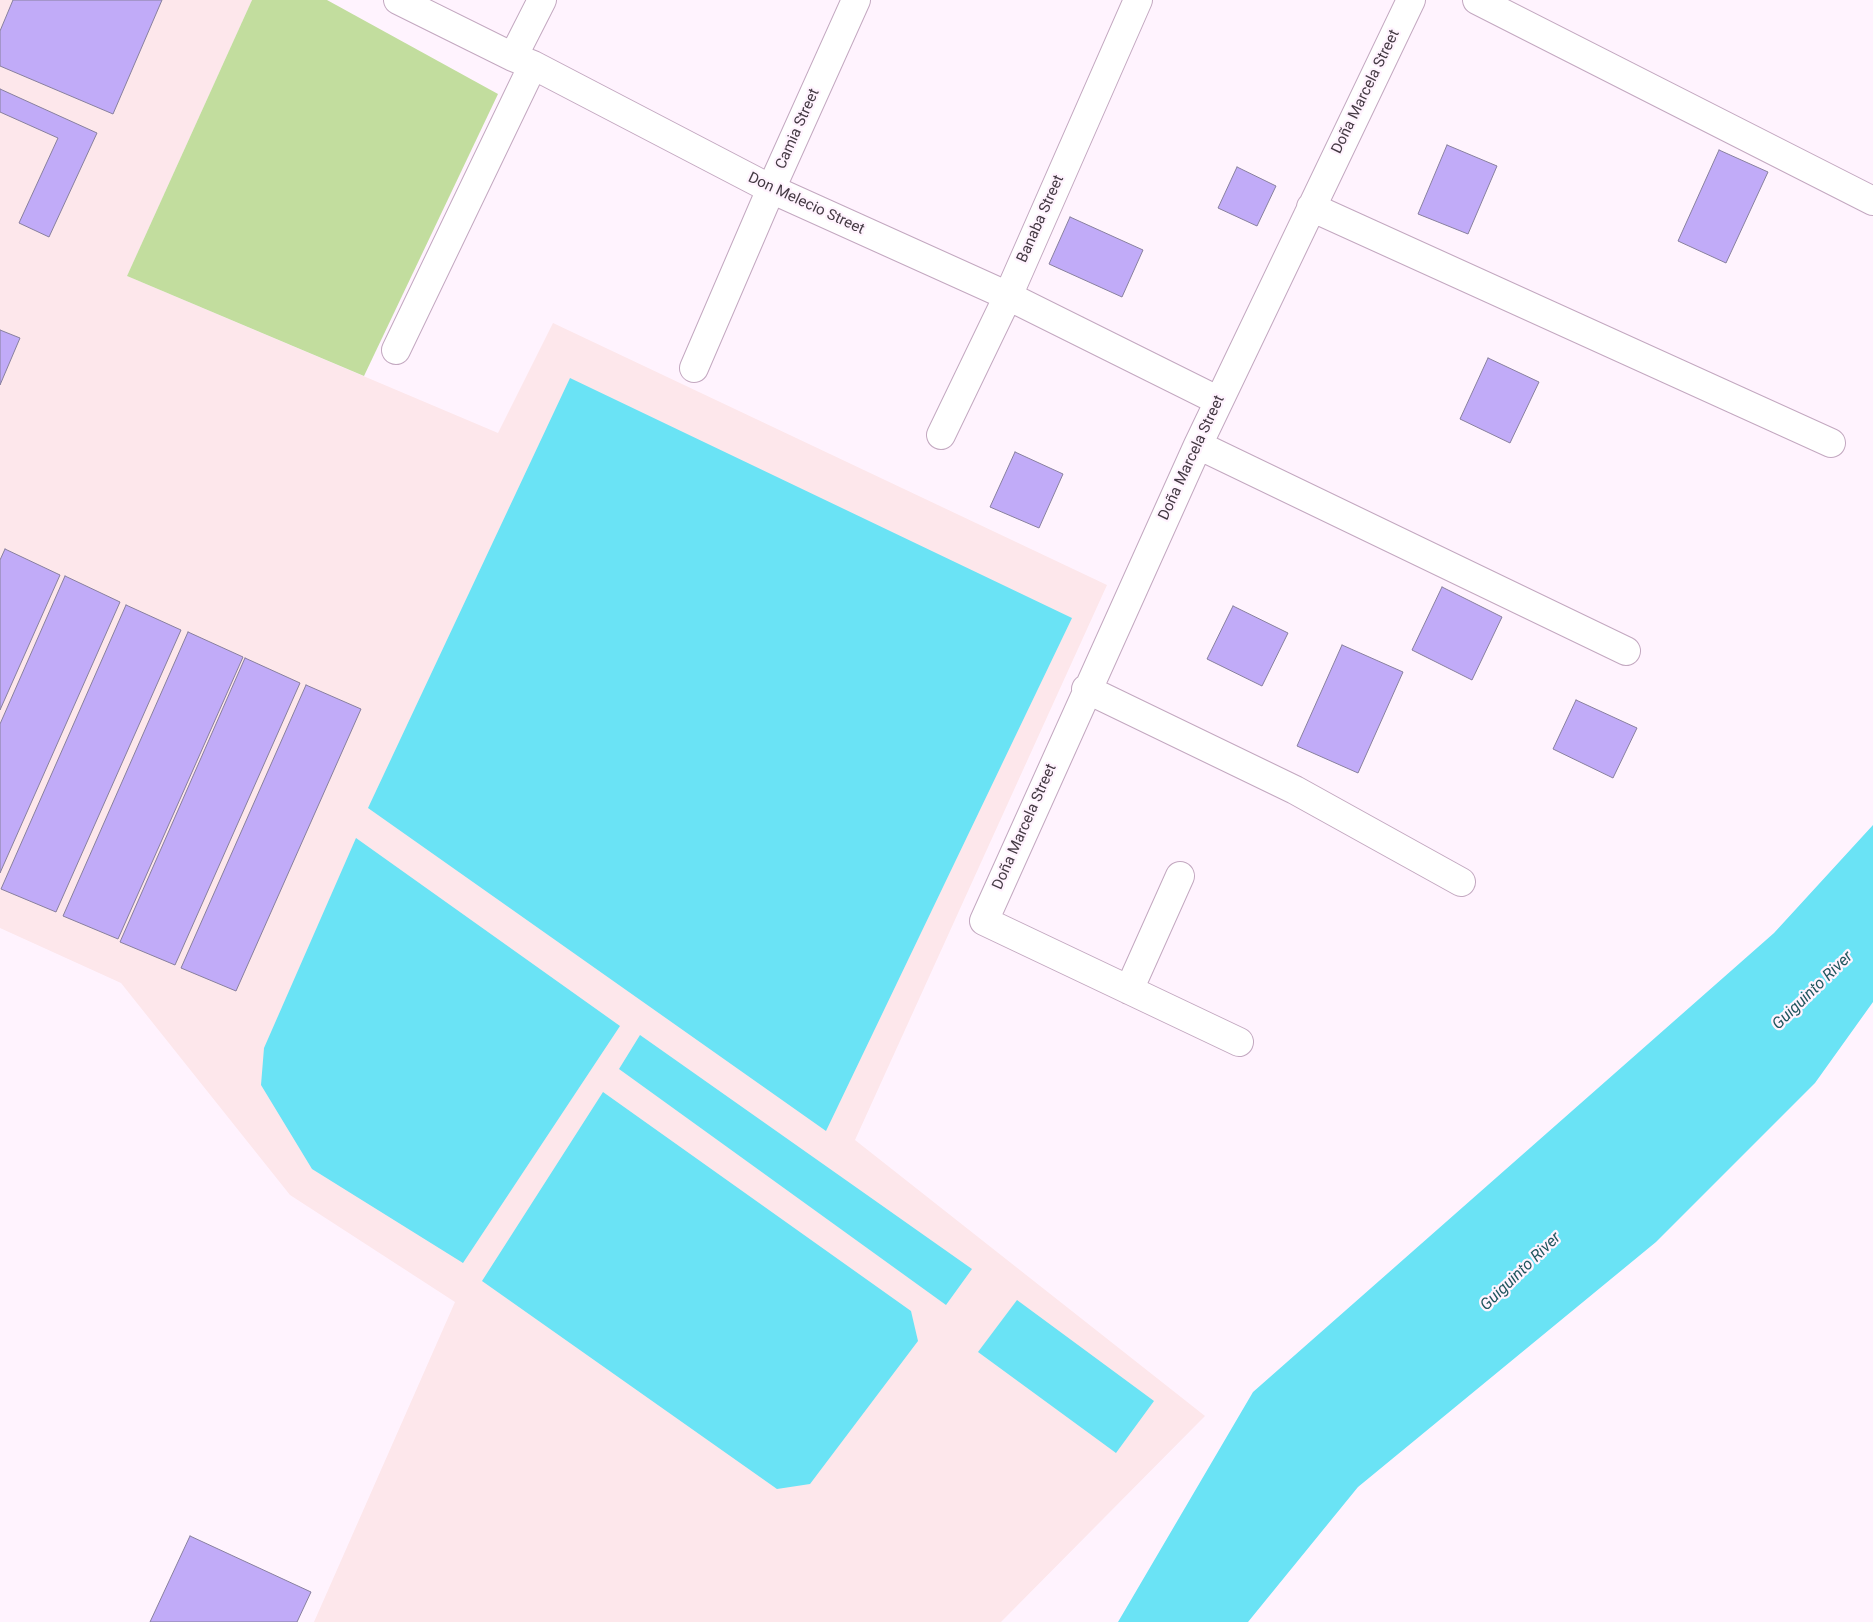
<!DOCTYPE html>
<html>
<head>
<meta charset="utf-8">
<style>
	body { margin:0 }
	canvas { display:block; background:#fff3fe }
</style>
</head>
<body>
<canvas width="1873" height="1622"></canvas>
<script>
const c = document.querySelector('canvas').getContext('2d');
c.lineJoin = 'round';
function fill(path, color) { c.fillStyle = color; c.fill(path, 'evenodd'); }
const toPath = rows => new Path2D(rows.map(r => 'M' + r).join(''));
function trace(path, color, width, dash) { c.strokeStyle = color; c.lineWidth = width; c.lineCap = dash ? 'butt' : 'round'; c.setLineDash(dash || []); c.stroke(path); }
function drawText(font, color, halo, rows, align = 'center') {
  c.font = font + ' Roboto,sans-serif'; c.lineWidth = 4.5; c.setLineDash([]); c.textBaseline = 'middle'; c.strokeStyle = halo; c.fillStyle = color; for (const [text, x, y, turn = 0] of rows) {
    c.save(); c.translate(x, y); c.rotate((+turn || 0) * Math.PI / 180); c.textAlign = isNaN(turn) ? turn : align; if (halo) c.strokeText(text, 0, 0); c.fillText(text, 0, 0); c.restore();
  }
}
fill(toPath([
	[0,0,252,0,127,276,498,433,553,323,1107,585,855,1140,1205,1416,1001,1622,314,1622,455,1302,290,1195,121,983,0,928]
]), '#fde7eb');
fill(toPath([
	[252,0,327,0,498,94,364,376,127,276]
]), '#c2dd9e');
fill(toPath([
	[570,378,1072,618,826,1131,368,808],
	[1873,825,1873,1002,1815,1083,1656,1242,1358,1487,1248,1622,1118,1622,1253,1392,1774,933],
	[356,838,620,1026,463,1263,312,1169,261,1085,264,1048],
	[640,1035,972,1269,946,1305,619,1069],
	[603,1092,911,1311,918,1341,810,1484,777,1489,482,1281],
	[1017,1300,1154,1401,1116,1453,978,1352]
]), '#6ae3f5');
const building = toPath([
	[13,0,162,0,113,114,0,66,0,31,13,0],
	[0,89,97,133,49,237,19,223,58,138,0,112,0,89],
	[1447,145,1497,166,1468,234,1418,214,1447,145],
	[1719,150,1768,172,1726,263,1678,241,1719,150],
	[1237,167,1276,186,1257,226,1218,208,1237,167],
	[1070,217,1143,250,1122,297,1049,264,1070,217],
	[0,330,20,338,0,385,0,330],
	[1488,358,1539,382,1510,443,1460,419,1488,358],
	[1015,452,1063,474,1039,528,990,507,1015,452],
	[5,549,60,575,0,710,0,560,5,549],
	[65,576,120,602,0,873,0,724,65,576],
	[1442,587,1502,617,1472,680,1412,650,1442,587],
	[126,605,181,630,56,912,1,889,126,605],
	[1233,606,1288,633,1262,686,1207,659,1233,606],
	[188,632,243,657,118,939,63,916,188,632],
	[1342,645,1403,672,1358,773,1297,746,1342,645],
	[245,658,300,683,175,965,120,942,245,658],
	[306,685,361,709,236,991,181,968,306,685],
	[1576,700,1637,728,1613,778,1553,749,1576,700],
	[190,1536,311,1592,297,1622,150,1622,190,1536]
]);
fill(building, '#c1abf8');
trace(building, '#88809e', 1);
const minor = toPath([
	[398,0,513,57,533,65,771,189,1008,296,1219,401],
	[1477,0,1873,201],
	[513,57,542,0],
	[1311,207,1831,443],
	[396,350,533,65],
	[694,368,771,189,856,0],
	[941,435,1008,296,1138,0],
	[1198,445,1626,651],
	[1086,689,1295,790,1461,882],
	[1129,990,1180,876],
	[1239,1042,984,921,1198,445,1411,0]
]);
trace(minor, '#c3a8c0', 30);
trace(minor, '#fff', 28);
drawText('15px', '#443943', '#fff3fe', [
	["Doña Marcela Street",1366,92,-64],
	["Camia Street",798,129,-66],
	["Don Melecio Street",806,204,25],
	["Banaba Street",1041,219,-66],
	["Doña Marcela Street",1192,458,-65],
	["Doña Marcela Street",1025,827,-66]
]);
drawText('italic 16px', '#21565e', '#fff3fe', [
	["Guiguinto River",1813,991,-44],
	["Guiguinto River",1521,1272,-44]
]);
</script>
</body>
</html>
